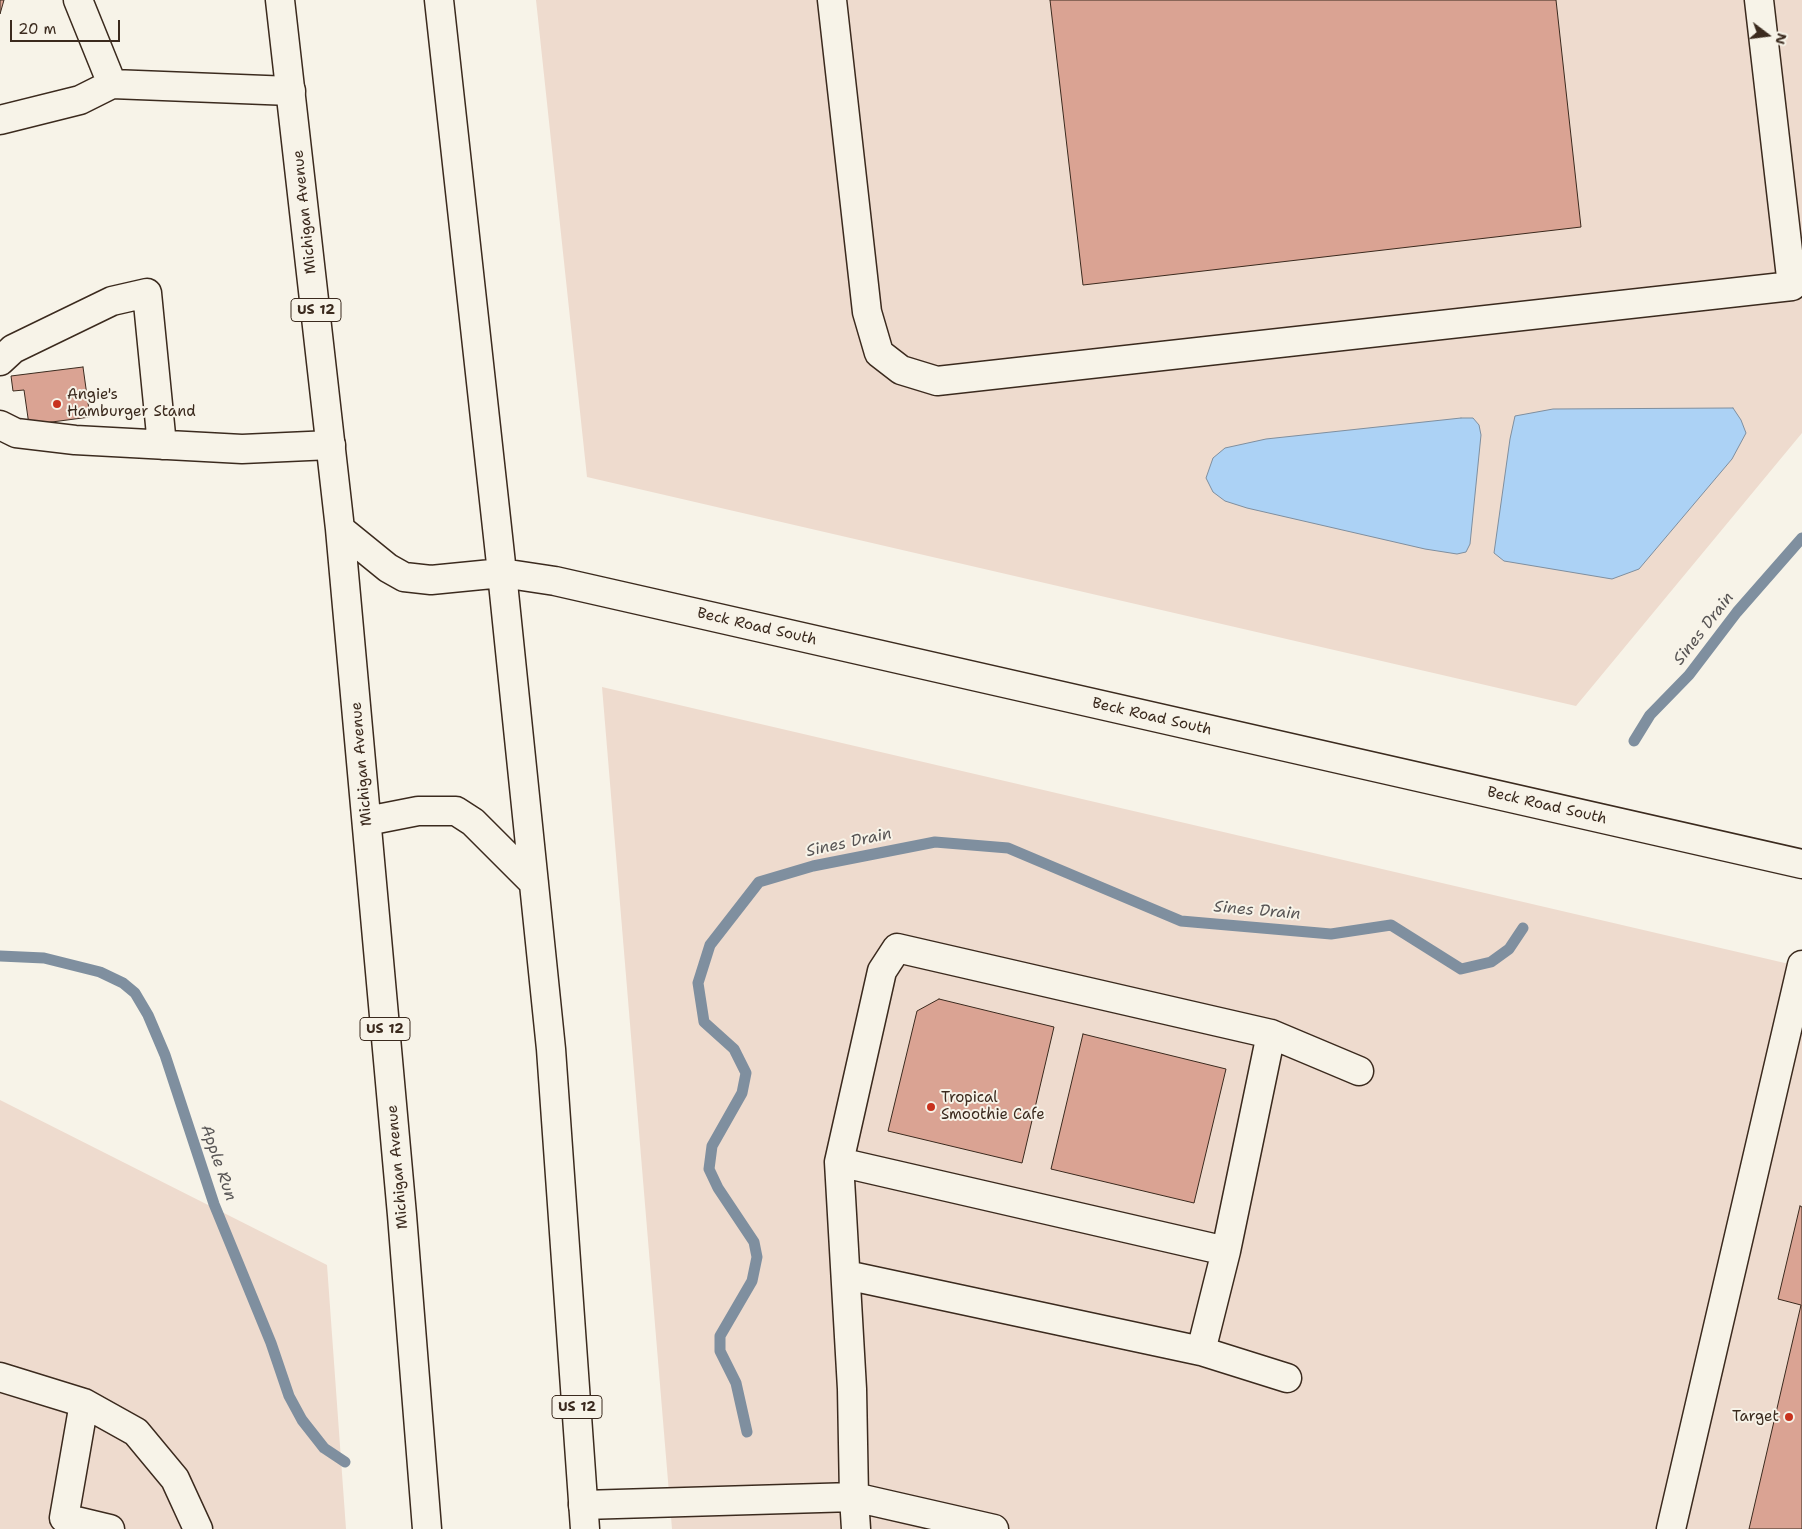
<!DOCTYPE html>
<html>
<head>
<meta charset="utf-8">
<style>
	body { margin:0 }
	#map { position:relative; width:1802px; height:1529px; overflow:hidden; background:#f7f3e8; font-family:"Shantell Sans",sans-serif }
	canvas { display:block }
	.north { position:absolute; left:1742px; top:10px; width:50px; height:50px; -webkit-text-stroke:4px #f7f3e8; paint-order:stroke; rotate:105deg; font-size:14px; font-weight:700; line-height:20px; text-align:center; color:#3b2a1e }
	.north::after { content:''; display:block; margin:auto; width:18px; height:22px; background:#3b2a1e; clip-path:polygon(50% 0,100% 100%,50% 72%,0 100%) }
	.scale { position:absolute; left:10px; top:20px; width:110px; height:22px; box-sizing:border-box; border:2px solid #3b2a1e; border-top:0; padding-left:6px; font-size:15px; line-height:18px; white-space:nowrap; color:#3b2a1e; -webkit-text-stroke:4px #f7f3e8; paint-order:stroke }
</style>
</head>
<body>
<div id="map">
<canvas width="1802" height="1529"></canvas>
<div class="north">N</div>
<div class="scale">20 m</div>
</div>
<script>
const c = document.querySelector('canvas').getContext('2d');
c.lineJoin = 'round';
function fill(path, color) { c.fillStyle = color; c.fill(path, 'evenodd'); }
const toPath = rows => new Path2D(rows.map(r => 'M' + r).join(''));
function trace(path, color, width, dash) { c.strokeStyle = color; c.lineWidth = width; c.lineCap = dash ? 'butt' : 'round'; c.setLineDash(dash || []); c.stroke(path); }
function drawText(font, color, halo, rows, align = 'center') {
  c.font = font + ' "Shantell Sans",sans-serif'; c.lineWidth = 4; c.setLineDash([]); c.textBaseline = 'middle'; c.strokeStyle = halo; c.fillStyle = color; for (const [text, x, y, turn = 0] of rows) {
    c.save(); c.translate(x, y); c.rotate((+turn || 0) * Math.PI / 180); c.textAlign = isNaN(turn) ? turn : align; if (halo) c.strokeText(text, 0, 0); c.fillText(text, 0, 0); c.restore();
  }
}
fill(toPath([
	[536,0,1802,0,1802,433,1576,706,587,477],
	[602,687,1802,967,1802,1529,672,1529],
	[0,1100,327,1265,346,1529,0,1529]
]), '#eedbce');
const water = toPath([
	[1733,408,1741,420,1746,433,1732,459,1639,569,1612,579,1504,561,1494,553,1510,439,1515,416,1553,409,1733,408],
	[1461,418,1473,418,1479,425,1481,435,1470,544,1466,552,1457,554,1425,549,1247,508,1225,501,1213,492,1206,478,1213,458,1225,448,1266,439,1461,418]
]);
fill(water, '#acd2f5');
trace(water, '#7f8f9f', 1);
trace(toPath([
	[1634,741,1650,715,1689,675,1737,612,1802,538],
	[0,956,44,958,100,972,123,983,135,993,148,1015,165,1055,214,1204,271,1343,289,1396,302,1420,324,1448,345,1462],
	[747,1432,736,1383,720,1351,720,1336,752,1281,757,1257,754,1242,718,1188,709,1169,712,1146,742,1093,746,1073,734,1049,704,1022,698,983,710,945,759,882,813,866,935,842,1008,848,1181,921,1331,934,1391,925,1461,969,1491,962,1509,949,1523,928]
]), '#7f8f9f', 11);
const building = toPath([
	[0,0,4,0,0,14,0,0],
	[1050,0,1556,0,1581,227,1083,285,1050,0],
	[83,367,90,417,29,425,24,390,13,391,11,376,83,367],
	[939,999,1054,1027,1022,1163,888,1131,917,1011,939,999],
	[1083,1034,1226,1069,1194,1203,1051,1169,1083,1034],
	[1800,1206,1802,1207,1802,1529,1749,1529,1801,1305,1778,1299,1800,1206]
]);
fill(building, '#daa393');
trace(building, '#3b2a1e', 1);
const minor = toPath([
	[78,0,112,84],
	[832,0,867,312,879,353,901,370,937,381,1792,286,1759,0],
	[0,120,80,100,112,84,291,91],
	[0,361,13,349,112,301,147,293,162,445],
	[0,425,16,433,75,440,242,449,331,445],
	[1271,1034,1226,1251,1201,1351,1287,1378],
	[839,1162,1226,1251],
	[846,1275,1201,1351],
	[0,1377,84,1403,136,1432,175,1479,198,1529],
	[84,1403,64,1518,110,1529],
	[583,1505,854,1497,856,1529],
	[994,1529,854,1497,852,1389,839,1162,882,971,897,948,1271,1034,1359,1071],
	[1671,1529,1802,965]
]);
const major = toPath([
	[280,0,340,529,402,1215,427,1529],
	[439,0,502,573,551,1049,585,1529],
	[340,529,388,568,404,577,431,580,502,573,555,581,1802,864],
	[367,821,418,811,456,811,473,822,534,883]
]);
trace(minor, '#3b2a1e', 31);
trace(major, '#3b2a1e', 31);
trace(minor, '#f7f3e8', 28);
trace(major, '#f7f3e8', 28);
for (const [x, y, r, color] of [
	[57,404,5,"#c8321e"],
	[931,1107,5,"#c8321e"],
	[1789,1417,5,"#c8321e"]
]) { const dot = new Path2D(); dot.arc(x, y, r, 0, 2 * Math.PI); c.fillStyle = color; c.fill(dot); trace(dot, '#f7f3e8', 2); }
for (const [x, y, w] of [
	[316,310,50],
	[385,1029,50],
	[577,1407,50]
]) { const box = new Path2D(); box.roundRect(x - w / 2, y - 11.5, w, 23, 4); c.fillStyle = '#f7f3e8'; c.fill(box); trace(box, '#3b2a1e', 1); }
drawText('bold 14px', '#3b2a1e', null, [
	["US 12",316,310],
	["US 12",385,1029],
	["US 12",577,1407]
]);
drawText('15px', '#3b2a1e', '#f7f3e8', [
	["Michigan Avenue",305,212,-96],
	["Beck Road South",757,627,13],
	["Beck Road South",1152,717,13],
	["Michigan Avenue",362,764,-95],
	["Beck Road South",1547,806,13],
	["Michigan Avenue",398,1167,-95]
]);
drawText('15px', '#3b2a1e', '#f7f3e8', [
	["Angie's",67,395],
	["Hamburger Stand",67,412],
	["Tropical",941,1098],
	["Smoothie Cafe",941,1115],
	["Target",1779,1417,"right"]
], 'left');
drawText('italic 16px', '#575454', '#f7f3e8', [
	["Sines Drain",1704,629,-52],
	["Sines Drain",849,843,-12],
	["Sines Drain",1257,911,5],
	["Apple Run",218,1163,71]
]);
</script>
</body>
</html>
